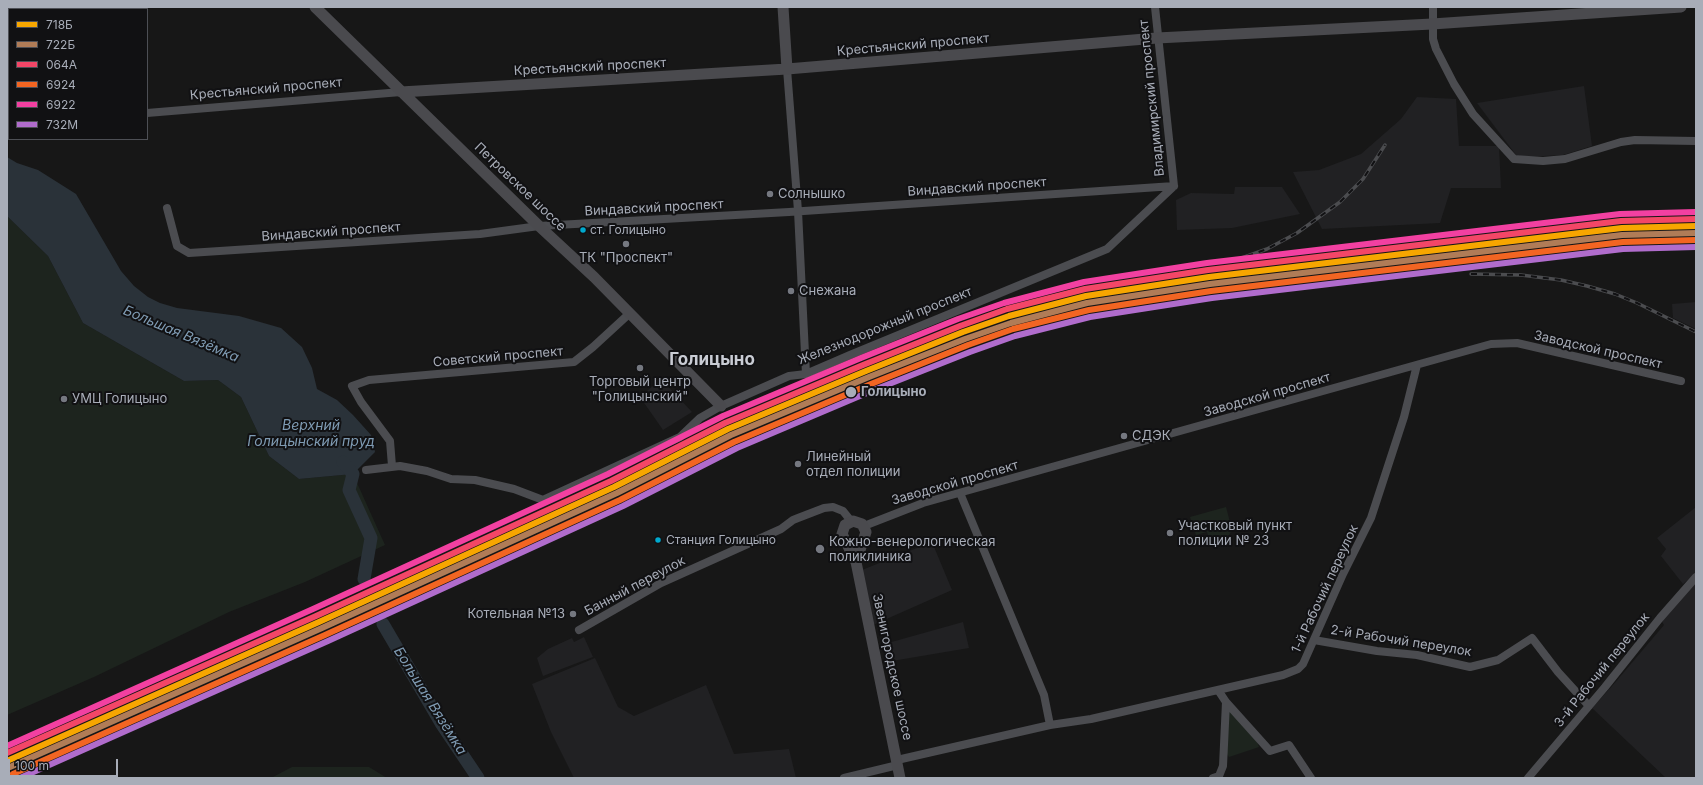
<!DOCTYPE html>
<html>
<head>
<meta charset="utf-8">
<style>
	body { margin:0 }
	#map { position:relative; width:1703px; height:785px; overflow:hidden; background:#171717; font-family:Inter,sans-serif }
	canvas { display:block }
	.frame { position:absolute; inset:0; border:8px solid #a8adb8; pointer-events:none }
	.legend { position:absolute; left:8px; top:8px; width:140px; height:132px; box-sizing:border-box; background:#111113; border:1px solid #4d4f55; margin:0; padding:5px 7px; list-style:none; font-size:12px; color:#a8adb8 }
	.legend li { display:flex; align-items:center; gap:8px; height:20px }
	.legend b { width:20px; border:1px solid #4d4f55 }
	.scale { position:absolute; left:8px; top:759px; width:110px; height:18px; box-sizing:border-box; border:2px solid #a8adb8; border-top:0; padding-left:5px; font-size:12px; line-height:14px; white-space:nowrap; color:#a8adb8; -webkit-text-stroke:3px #111113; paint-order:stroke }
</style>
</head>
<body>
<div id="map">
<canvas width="1703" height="785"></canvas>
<div class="frame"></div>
<ul class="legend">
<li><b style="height:5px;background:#f7a600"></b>718Б</li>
<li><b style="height:5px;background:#b07c57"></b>722Б</li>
<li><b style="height:5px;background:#f34667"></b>064А</li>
<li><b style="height:5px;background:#f26522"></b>6924</li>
<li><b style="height:5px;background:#f240a1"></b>6922</li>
<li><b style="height:5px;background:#b06ccc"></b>732М</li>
</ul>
<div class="scale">100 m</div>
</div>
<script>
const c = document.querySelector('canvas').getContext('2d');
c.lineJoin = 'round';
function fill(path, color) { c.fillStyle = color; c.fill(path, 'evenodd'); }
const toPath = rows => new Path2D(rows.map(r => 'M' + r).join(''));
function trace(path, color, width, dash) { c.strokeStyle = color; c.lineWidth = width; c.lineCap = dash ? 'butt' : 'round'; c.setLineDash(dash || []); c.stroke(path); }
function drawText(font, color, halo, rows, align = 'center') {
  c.font = font + ' Inter,sans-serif'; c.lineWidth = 4; c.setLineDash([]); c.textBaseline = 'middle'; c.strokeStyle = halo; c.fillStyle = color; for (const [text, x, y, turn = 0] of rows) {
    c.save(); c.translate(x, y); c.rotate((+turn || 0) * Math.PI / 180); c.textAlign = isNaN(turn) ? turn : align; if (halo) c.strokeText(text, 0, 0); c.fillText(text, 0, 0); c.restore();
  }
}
fill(toPath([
	[1584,86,1592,146,1563,155,1525,157,1516,155,1477,103],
	[1417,97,1456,99,1459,146,1499,146,1501,188,1451,188,1440,223,1322,229,1293,172,1319,170,1361,154,1401,119],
	[1235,187,1282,187,1300,214,1232,228,1177,230,1176,200,1191,193,1234,194],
	[1696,302,1696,329,1673,318,1672,304],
	[661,379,692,412,663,430,640,397],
	[1696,507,1696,573,1683,584,1661,556,1666,549,1657,538],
	[932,542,952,590,873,625,862,570],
	[1696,577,1696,778,1666,778,1592,708,1613,685,1664,625,1660,618],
	[963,622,969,648,892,661,888,643],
	[584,637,593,657,543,676,537,658,548,649,572,638,574,642],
	[595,658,618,707,634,716,706,685,734,754,789,749,796,778,574,778,551,732,532,684]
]), '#212123');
fill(toPath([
	[7,216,48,256,83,323,184,381,218,380,241,397,269,456,299,479,353,474,385,545,305,582,229,612,94,677,7,715],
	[1226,507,1232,530,1226,540,1211,545,1207,532,1196,535,1190,517],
	[1230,711,1257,742,1259,747,1229,757,1226,753,1228,712],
	[292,767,369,767,387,778,271,778]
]), '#1d241e');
fill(toPath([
	[7,157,17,163,38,170,76,194,121,271,134,286,148,297,160,303,177,308,239,316,281,328,302,347,312,368,317,389,337,400,353,415,371,435,375,452,353,474,299,479,269,456,241,397,218,380,184,381,83,323,48,256,7,216]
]), '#2a3239');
trace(toPath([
	[343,462,353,474,349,490,371,538,364,579],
	[383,624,441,723,478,778]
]), '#2a3239', 13);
trace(toPath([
	[1155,7,1174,186],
	[1433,7,1433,39,1436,49,1454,84,1473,114,1514,159,1543,161,1565,159,1621,142,1635,140,1696,141],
	[787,69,798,211,806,374],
	[147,113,401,92],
	[8,125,9,124],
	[167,208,177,246,189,253,480,234,539,226,789,212,1174,186],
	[392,466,390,441,361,402,352,386,369,380,574,362,593,347,630,313],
	[366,470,400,466,427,471,451,479,475,480,514,489,543,500,680,437,700,418,721,406,789,376,806,374,850,355,1107,249,1174,186],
	[960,493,1044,695,1050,725],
	[864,526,923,503,1491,344,1517,343,1681,381],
	[579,630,661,583,781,529,793,520,798,518,824,508,833,507,843,511,851,521],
	[1314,640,1377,651,1417,655,1470,667,1498,660,1532,638,1558,672,1589,706],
	[1226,702,1270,751,1289,745,1311,778],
	[897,760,1050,725,1091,719,1283,675,1298,669,1303,664,1343,574,1371,518,1404,417,1417,365],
	[844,778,898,765],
	[1213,778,1219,776,1223,766,1226,702,1218,690],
	[1528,778,1605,687,1660,618,1696,577]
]), '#4b4c50', 8);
trace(toPath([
	[315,7,539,226,594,277,721,406],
	[783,7,787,69],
	[401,92,787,69,1157,38,1432,24,1681,7],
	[856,562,866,532,862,524,853,521,845,525,842,534,856,562,900,778]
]), '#4a4a4e', 11);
const rail = toPath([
	[1236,260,1267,249,1297,233,1340,202,1363,179,1385,145],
	[1471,274,1521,275,1561,280,1587,286,1615,294,1637,303,1696,332]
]);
trace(rail, '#4b4c4f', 3.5);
trace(rail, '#111113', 2, [6]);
trace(toPath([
	[7,761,319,622,614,487,728,429,866,371,963,332,1009,316,1086,296,1209,277,1622,228,1696,226]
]), '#f7a600', 6);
trace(toPath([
	[10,767,322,628,617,493,731,435,869,377,965,339,1011,323,1087,303,1210,284,1622,235,1696,233]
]), '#b07c57', 6);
trace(toPath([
	[7,753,316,616,611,481,725,423,863,365,960,326,1007,309,1085,289,1208,270,1621,221,1696,219]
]), '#f34667', 6);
trace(toPath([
	[13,774,325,635,620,500,734,442,871,384,968,345,1013,329,1089,310,1211,291,1623,242,1696,240]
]), '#f26522', 6);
trace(toPath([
	[7,746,313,609,608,474,723,416,861,358,958,319,1004,303,1084,282,1207,263,1620,214,1696,212]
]), '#f240a1', 6);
trace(toPath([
	[20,778,328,641,623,506,737,448,874,390,970,352,1015,336,1090,317,1212,298,1623,249,1696,247]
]), '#b06ccc', 6);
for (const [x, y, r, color] of [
	[770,194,4,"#757880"],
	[583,230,3.5,"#00a9ce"],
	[626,244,4,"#757880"],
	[791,291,4,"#757880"],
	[640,368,4,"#757880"],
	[851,392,6,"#a8adb8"],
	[64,399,4,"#757880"],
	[1124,436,4,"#757880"],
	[798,464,4,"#757880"],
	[1170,533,4,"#757880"],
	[658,540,3.5,"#00a9ce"],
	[820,549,5,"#757880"],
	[573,614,4,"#757880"]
]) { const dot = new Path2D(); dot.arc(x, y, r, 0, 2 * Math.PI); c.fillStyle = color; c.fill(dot); trace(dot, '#111113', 1.5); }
drawText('12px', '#a8adb8', '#111113', [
	["ст. Голицыно",590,230],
	["Станция Голицыно",666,540]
], 'left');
drawText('13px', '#a8adb8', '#111113', [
	["Крестьянский проспект",913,45,-5],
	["Крестьянский проспект",590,67,-3],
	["Крестьянский проспект",266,89,-5],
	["Владимирский проспект",1152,98,-96],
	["Петровское шоссе",520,187,44],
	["Виндавский проспект",977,187,-4],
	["Виндавский проспект",654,208,-3],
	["Виндавский проспект",331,232,-4],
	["Железнодорожный проспект",885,326,-22],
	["Заводской проспект",1598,350,13],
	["Советский проспект",498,357,-5],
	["Заводской проспект",1267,395,-16],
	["Заводской проспект",955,483,-16],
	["Банный переулок",635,586,-28],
	["1-й Рабочий переулок",1325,589,-65],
	["2-й Рабочий переулок",1401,641,9],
	["Звенигородское шоссе",892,667,78],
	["3-й Рабочий переулок",1602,670,-51]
]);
drawText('13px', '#a8adb8', '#111113', [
	["Солнышко",778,194],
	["ТК \"Проспект\"",626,258,"center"],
	["Снежана",799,291],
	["Торговый центр",640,382,"center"],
	["\"Голицынский\"",640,397,"center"],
	["УМЦ Голицыно",72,399],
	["СДЭК",1132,436],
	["Линейный",806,457],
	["отдел полиции",806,472],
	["Участковый пункт",1178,526],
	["полиции № 23",1178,541],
	["Кожно-венерологическая",829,542],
	["поликлиника",829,557],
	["Котельная №13",565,614,"right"]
], 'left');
drawText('bold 13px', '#a8adb8', '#111113', [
	["Голицыно",861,392]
], 'left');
drawText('italic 14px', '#7f9bb3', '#111113', [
	["Большая Вязёмка",181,334,23],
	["Верхний",311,426],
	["Голицынский пруд",311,442],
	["Большая Вязёмка",430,701,58]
]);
drawText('bold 17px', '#c9ccd4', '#111113', [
	["Голицыно",712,360]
]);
</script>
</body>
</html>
